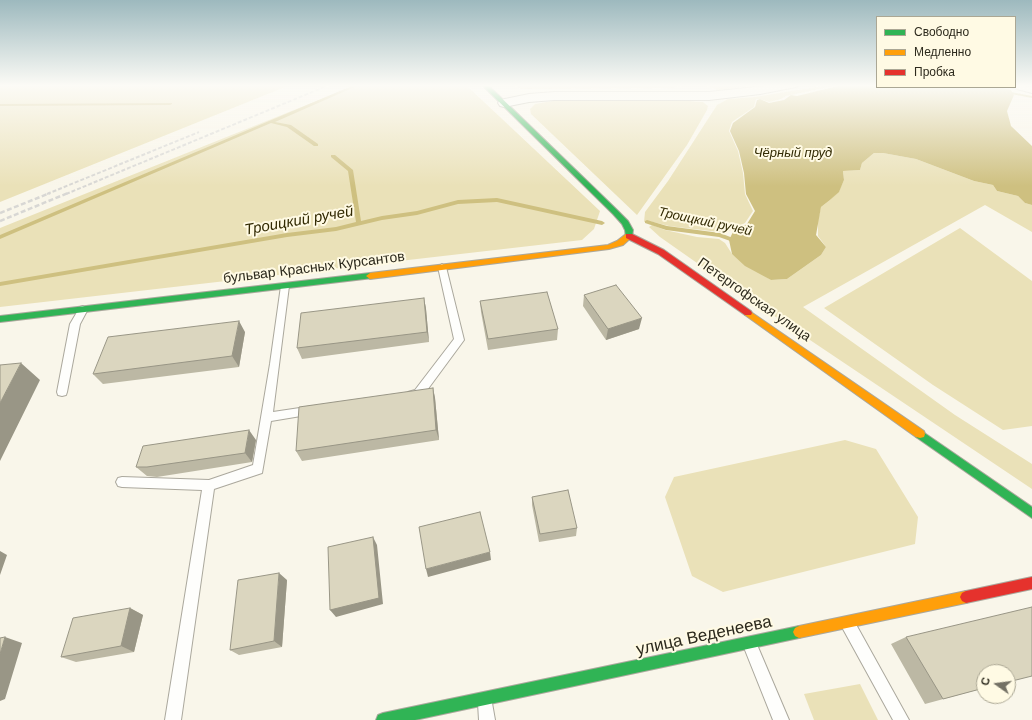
<!DOCTYPE html>
<html>
<head>
<meta charset="utf-8">
<style>
	body { margin:0 }
	#map { position:relative; width:1032px; height:720px; overflow:hidden; background:#f9f6ea; font-family:Arial,sans-serif }
	canvas { display:block }
	.legend { position:absolute; left:876px; top:16px; width:140px; height:72px; box-sizing:border-box; background:#fffae4; border:1px solid #aba794; margin:0; padding:5px 7px; list-style:none; font-size:12px; color:#2d2a1d }
	.legend li { display:flex; align-items:center; gap:8px; height:20px }
	.legend b { width:20px; border:1px solid #aba794 }
	.north { position:absolute; left:976px; top:664px; width:40px; height:40px; box-sizing:border-box; background:#fffae4; border:1px solid #aba794; border-radius:50%; rotate:284deg; font-size:11px; font-weight:700; line-height:16px; text-align:center; color:#2d2a1d }
	.north::after { content:''; display:block; margin:auto; width:14px; height:18px; background:#747165; clip-path:polygon(50% 0,100% 100%,50% 72%,0 100%) }
</style>
</head>
<body>
<div id="map">
<canvas width="1032" height="720"></canvas>
<ul class="legend">
<li><b style="height:5px;background:#30b455"></b>Свободно</li>
<li><b style="height:5px;background:#ff9f0a"></b>Медленно</li>
<li><b style="height:5px;background:#e5322d"></b>Пробка</li>
</ul>
<div class="north">С</div>
</div>
<script>
const c = document.querySelector('canvas').getContext('2d');
c.lineJoin = 'round';
function fill(path, color) { c.fillStyle = color; c.fill(path, 'evenodd'); }
const toPath = rows => new Path2D(rows.map(r => 'M' + r).join(''));
function trace(path, color, width, dash) { c.strokeStyle = color; c.lineWidth = width; c.lineCap = dash ? 'butt' : 'round'; c.setLineDash(dash || []); c.stroke(path); }
function drawText(font, color, halo, rows, align = 'center') {
  c.font = font + ' Arial,sans-serif'; c.lineWidth = 4; c.setLineDash([]); c.textBaseline = 'middle'; c.strokeStyle = halo; c.fillStyle = color; for (const [text, x, y, turn = 0] of rows) {
    c.save(); c.translate(x, y); c.rotate((+turn || 0) * Math.PI / 180); c.textAlign = isNaN(turn) ? turn : align; if (halo) c.strokeText(text, 0, 0); c.fillText(text, 0, 0); c.restore();
  }
}
fill(toPath([
	[0,85,290,85,0,202],
	[356,85,466,85,600,211,594,229,582,240,0,307,0,228],
	[513,85,687,85,671,88,521,89],
	[704,85,762,85,718,90],
	[828,85,838,85,786,96,781,99,769,102,760,99,756,99,754,107,732,122,729,131,738,151,743,173,745,194,753,211,745,223,729,231,719,232,669,226,649,221,644,222,645,212,668,181,717,105,728,99,755,97],
	[552,101,689,101,703,102,708,106,707,110,687,145,637,215,531,114,530,109,535,104],
	[874,153,883,153,916,159,974,181,993,185,997,191,1018,196,1025,203,1032,205,1032,232,985,205,803,307,955,415,1032,464,1032,489,734,289,660,237,649,227,652,225,665,230,697,237,719,239,725,243,732,254,771,280,787,279,821,255,826,247,818,236,818,220,821,207,830,200,839,191,844,180,843,171,860,170,862,163],
	[960,228,1032,281,1032,426,1003,430,933,385,824,308],
	[845,440,876,449,918,517,915,544,723,592,692,576,665,497,674,477],
	[860,684,878,720,814,720,804,694]
]), '#eae1b8');
fill(toPath([
	[842,85,877,85,877,87,1000,87,1011,90,1014,95,1007,111,1011,126,1032,146,1032,205,1025,203,1018,196,997,191,993,185,974,181,916,159,883,153,874,153,862,163,860,170,843,171,844,180,839,192,830,200,821,207,816,235,826,247,821,255,787,279,771,280,745,266,732,254,729,240,733,232,747,224,755,211,746,194,744,173,739,151,730,131,733,123,755,107,757,100,760,99,769,103,784,100,791,95,797,96]
]), '#cec080');
fill(toPath([
	[354,85,359,85,275,122,291,125,318,144,318,146,314,146,287,127,271,123,0,239,0,235,354,85],
	[1011,92,1032,96,1032,98,1011,94,1011,92],
	[172,103,172,104,170,105,0,106,0,104,172,103],
	[331,155,335,155,353,170,361,221,382,216,417,211,458,200,497,198,602,221,605,223,602,225,497,202,458,204,417,215,382,220,336,231,287,237,0,286,0,282,287,233,336,227,356,222,348,171,331,157,331,155],
	[647,220,667,226,720,233,738,240,739,241,736,243,719,237,666,230,645,223,645,221,647,220]
]), '#cec080');
const lane = toPath([
	[442,264,446,267,464,340,422,397,412,399,408,398,407,395,408,392,415,390,454,339,438,267,442,264],
	[285,283,289,286,273,412,313,406,317,407,318,410,317,413,313,414,271,421,262,473,214,489,181,720,165,720,202,490,122,487,118,486,116,482,118,478,122,477,209,480,253,465,270,364,281,286,285,283],
	[83,306,88,309,80,324,67,392,66,395,62,396,58,395,57,392,70,324,80,307,83,306],
	[848,617,853,619,909,720,893,720,843,629,841,624,843,619,848,617],
	[750,638,755,640,789,720,773,720,743,645,745,640,750,638],
	[485,696,490,698,492,703,495,720,479,720,478,703,480,698,485,696]
]);
const street = toPath([
	[774,85,798,85,796,87,760,94,709,100,554,100,529,102,504,107,500,106,498,103,500,100,529,94,554,92,709,92,774,85],
	[1015,85,1032,87,1032,93,1010,87,1015,87,1015,85]
]);
const fast = toPath([
	[482,85,488,85,617,210,628,221,633,230,632,238,626,238,625,230,622,224,613,214,482,85],
	[370,273,374,276,373,278,0,322,0,316,370,273],
	[920,430,1032,507,1032,518,916,437,915,434,916,431,920,430],
	[799,626,803,628,805,632,803,636,799,638,415,720,376,720,378,715,383,713,799,626]
]);
const slow = toPath([
	[626,234,629,234,633,236,623,245,609,249,370,279,366,276,370,273,608,245,617,241,626,234],
	[748,310,924,431,925,434,924,437,920,438,916,437,745,315,744,313,745,311,748,310],
	[966,591,970,593,972,597,970,601,966,603,799,638,795,636,793,632,795,628,799,626,966,591]
]);
const jam = toPath([
	[626,234,632,234,664,250,751,311,752,313,751,315,745,315,658,254,626,238,626,234],
	[1032,577,1032,589,966,603,962,601,960,597,962,593,966,591,1032,577]
]);
trace(lane, '#aba89d', 2);
trace(street, '#aba89d', 2);
trace(fast, '#aba89d', 2);
trace(slow, '#aba89d', 2);
trace(jam, '#aba89d', 2);
fill(lane, '#fefefc');
fill(street, '#fefefc');
fill(fast, '#30b455');
fill(slow, '#ff9f0a');
fill(jam, '#e5322d');
trace(toPath([
	[47,194,199,132],
	[66,194,329,85]
]), '#d8d7d4', 2, [4, 2]);
trace(toPath([
	[0,213,50,193],
	[0,221,68,193]
]), '#d8d7d4', 2.5, [5, 2.5]);
fill(toPath([
	[584,295,639,329,606,340,583,306],
	[424,298,426,309,429,342,302,359,297,348],
	[480,301,558,329,557,340,488,350,481,312],
	[245,332,239,367,103,384,93,374],
	[433,388,435,398,439,440,302,461,296,451],
	[256,440,252,462,157,477,147,476,136,467],
	[532,497,577,528,576,536,539,542,532,505],
	[287,580,282,647,239,655,230,650],
	[130,608,143,615,134,652,76,662,61,657],
	[906,637,984,688,925,704,891,644]
]), '#bcb8a4');
fill(toPath([
	[424,298,426,309,429,342,427,332],
	[642,318,639,329,606,340,608,329],
	[239,321,245,332,239,367,232,356],
	[21,363,40,380,0,461,0,403],
	[433,388,435,398,439,440,436,430],
	[249,430,256,440,252,462,245,453],
	[373,537,377,545,383,604,336,617,330,610],
	[0,551,7,555,0,575],
	[490,552,491,560,428,577,426,569],
	[279,573,287,580,282,647,274,641],
	[130,608,143,615,134,652,121,646],
	[5,637,22,643,5,699,0,701,0,654]
]), '#999686');
const building = toPath([
	[616,285,642,318,608,329,584,295,616,285],
	[547,292,558,329,488,339,480,301,547,292],
	[424,298,427,332,297,348,301,313,424,298],
	[239,321,232,356,93,374,108,337,239,321],
	[21,363,0,403,0,365,21,363],
	[433,388,436,430,296,451,299,407,433,388],
	[249,430,245,453,147,467,136,467,143,446,249,430],
	[568,490,577,528,540,534,532,497,568,490],
	[480,512,490,552,426,569,419,527,480,512],
	[373,537,379,598,330,610,328,547,373,537],
	[279,573,274,641,230,650,238,580,279,573],
	[1032,607,1032,676,1008,682,1008,672,984,672,984,688,943,699,906,637,1032,607],
	[130,608,121,646,61,657,73,618,130,608],
	[5,637,0,654,0,638,5,637]
]);
fill(building, '#dbd6bf');
trace(building, '#999686', 1);
const sky = c.createLinearGradient(0, 0, 0, 186);
sky.addColorStop(0, '#9db9be');
sky.addColorStop(0.46, '#fcfbf6');
sky.addColorStop(1, '#fcfbf600');
c.fillStyle = sky;
c.fillRect(0, 0, 1032, 186);
drawText('italic 13px', '#322a03', '#fffae4', [
	["Чёрный пруд",793,153],
	["Троицкий ручей",705,222,12]
]);
drawText('14px', '#2d2a1d', '#fffae4', [
	["бульвар Красных Курсантов",314,268,-7],
	["Петергофская улица",754,300,35]
]);
drawText('italic 15px', '#322a03', '#fffae4', [
	["Троицкий ручей",299,221,-10]
]);
drawText('17px', '#2d2a1d', '#fffae4', [
	["улица Веденеева",704,636,-12]
]);
</script>
</body>
</html>
